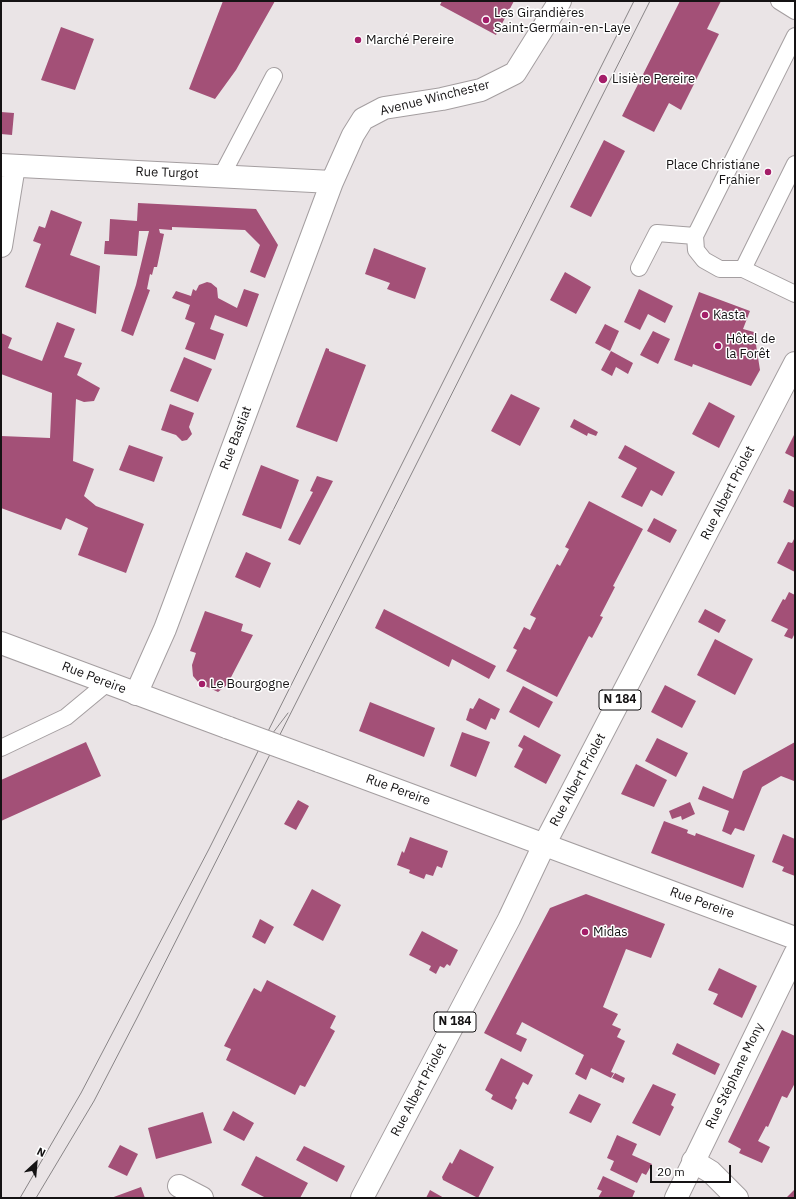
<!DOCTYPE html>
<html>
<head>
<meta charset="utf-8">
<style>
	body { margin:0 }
	#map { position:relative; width:796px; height:1199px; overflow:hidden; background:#eae4e6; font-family:"IBM Plex Sans",sans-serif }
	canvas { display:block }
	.frame { position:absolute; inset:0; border:2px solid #151314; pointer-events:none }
	.north { position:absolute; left:16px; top:1143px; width:40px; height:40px; -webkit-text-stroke:3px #fff; paint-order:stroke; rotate:26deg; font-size:11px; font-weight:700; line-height:16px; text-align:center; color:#151314 }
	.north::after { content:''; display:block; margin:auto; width:14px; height:18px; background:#151314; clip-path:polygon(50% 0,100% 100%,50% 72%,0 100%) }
	.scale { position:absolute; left:650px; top:1165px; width:81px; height:18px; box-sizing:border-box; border:2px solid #151314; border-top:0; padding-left:5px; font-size:12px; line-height:14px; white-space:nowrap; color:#151314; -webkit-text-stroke:3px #fff; paint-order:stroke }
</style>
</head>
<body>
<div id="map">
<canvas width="796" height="1199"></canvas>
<div class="frame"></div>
<div class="north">N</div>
<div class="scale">20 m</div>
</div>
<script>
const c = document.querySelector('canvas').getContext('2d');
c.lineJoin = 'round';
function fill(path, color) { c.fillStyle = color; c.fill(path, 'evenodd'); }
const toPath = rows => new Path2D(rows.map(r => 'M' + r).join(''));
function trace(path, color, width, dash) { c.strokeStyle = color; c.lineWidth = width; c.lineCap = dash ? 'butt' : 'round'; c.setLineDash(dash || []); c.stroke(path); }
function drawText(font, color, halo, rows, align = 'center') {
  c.font = font + ' "IBM Plex Sans",sans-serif'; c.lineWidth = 3; c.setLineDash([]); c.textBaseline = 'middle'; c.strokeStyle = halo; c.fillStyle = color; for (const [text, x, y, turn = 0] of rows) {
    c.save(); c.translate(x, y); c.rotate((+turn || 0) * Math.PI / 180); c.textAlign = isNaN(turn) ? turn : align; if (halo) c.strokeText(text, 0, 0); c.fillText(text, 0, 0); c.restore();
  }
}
fill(toPath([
	[223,1,275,1,236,70,215,99,189,89],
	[442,1,514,1,496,35,440,5],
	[680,1,721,1,707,29,719,34,681,110,669,103,654,132,622,116],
	[61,27,94,39,75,90,41,80],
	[1,112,14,113,12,135,1,134],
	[604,140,625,151,591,217,570,207],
	[138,203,256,209,278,245,265,278,250,272,260,245,245,230,172,227,172,230,159,229,160,233,164,234,157,267,154,267,152,275,150,274,147,289,150,290,133,336,121,331,136,285,149,231,139,231,137,256,104,254,105,241,109,241,110,219,137,221],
	[51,210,82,222,70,255,100,266,96,314,25,287,41,244,33,241,39,226,45,228],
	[374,248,426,268,415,299,387,289,390,283,365,274],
	[565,272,591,287,576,314,550,300],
	[207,282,211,283,217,288,218,298,237,308,244,289,259,294,247,327,215,315,210,329,224,334,215,360,185,349,195,323,185,319,190,305,172,298,176,291,191,296,193,289,196,291,199,285],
	[639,289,673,306,665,323,648,314,640,330,624,322],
	[699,292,750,311,743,329,754,332,760,370,751,386,693,364,692,367,674,360],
	[57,322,75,329,64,357,82,363,77,375,100,388,94,401,84,402,76,399,73,461,94,469,84,496,96,506,144,524,126,573,78,555,88,528,66,518,61,530,1,508,1,436,50,438,52,393,1,374,1,333,12,338,8,348,42,361],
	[605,324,619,331,610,351,595,343],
	[653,331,670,339,658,364,640,355],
	[326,348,329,349,329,351,366,365,337,442,296,427],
	[611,351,633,363,628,374,616,367,612,376,601,370],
	[184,357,212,369,198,402,170,391],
	[511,394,540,408,520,446,491,431],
	[709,402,735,416,719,448,692,434],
	[170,404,194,413,189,427,192,434,187,440,182,441,176,435,161,430],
	[574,419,598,432,596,436,588,433,587,436,570,427],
	[795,433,795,458,785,453],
	[129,445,163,457,154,482,119,470],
	[625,445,675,472,662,496,651,490,642,507,621,497,637,468,618,458],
	[261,465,299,480,281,529,242,515],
	[317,476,333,481,300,545,288,540,313,492,310,491],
	[789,489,795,492,795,508,783,502],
	[589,501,643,529,613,586,615,587,600,616,603,617,592,638,589,636,557,697,506,671,517,650,513,648,524,627,530,630,536,618,530,615,557,564,560,566,569,549,565,547],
	[654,518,677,530,670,543,647,531],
	[795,537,795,572,777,563,788,542,792,543],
	[246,552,271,563,260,588,235,577],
	[789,592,795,595,795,633,792,639,784,636,788,629,771,621,783,599,785,600],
	[384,609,496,666,489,679,452,659,449,667,375,628],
	[705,609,726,620,719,633,698,622],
	[205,611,243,624,241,631,253,635,227,685,218,692,199,683,193,676,192,665,196,653,190,651],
	[715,639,753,659,735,695,697,675],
	[665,685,696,701,682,728,651,712],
	[523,686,553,702,539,728,509,712],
	[479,698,500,709,495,720,491,718,486,730,466,720,470,708,473,709],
	[370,702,435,728,424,757,359,731],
	[462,732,490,742,476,777,450,766],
	[524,735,561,755,546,784,514,767,523,749,518,746],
	[657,738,688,753,676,777,645,761],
	[86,742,101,776,1,821,1,780],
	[795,742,794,781,781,776,762,787,744,831,735,828,731,835,722,831,729,811,698,799,703,786,733,799,743,771],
	[636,764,667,780,654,807,621,794],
	[298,800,309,806,296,830,284,824],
	[690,802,695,814,682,820,681,816,672,819,669,811],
	[664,821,688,830,687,833,695,836,696,833,755,855,743,888,651,853],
	[783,834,795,839,795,876,782,871,784,867,772,862],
	[410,837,448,851,442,868,437,866,433,876,426,874,424,879,409,873,410,870,397,865,402,851,404,853],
	[312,889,341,905,323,941,293,925],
	[586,894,665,924,651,958,626,949,603,1007,618,1014,612,1025,621,1029,617,1037,625,1041,611,1072,614,1073,611,1078,591,1068,586,1080,575,1074,584,1055,522,1022,516,1034,527,1039,521,1052,484,1033,550,908],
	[260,919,274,927,265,944,252,937],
	[422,931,458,950,450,966,447,964,444,968,440,966,436,974,429,970,431,966,409,955],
	[719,968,757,986,742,1018,713,1004,718,994,708,990],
	[267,980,336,1016,330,1028,335,1031,305,1087,300,1085,295,1095,226,1060,231,1049,224,1046,254,988,261,992],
	[782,1030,795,1036,794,1049,795,1049,795,1083,787,1098,782,1096,768,1127,766,1126,758,1141,770,1147,762,1163,739,1153,741,1149,728,1142],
	[677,1043,720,1064,715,1075,672,1054],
	[501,1058,533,1075,528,1085,523,1082,515,1098,517,1100,512,1110,491,1099,493,1095,485,1090],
	[615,1073,625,1078,623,1083,612,1078],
	[653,1084,676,1094,671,1105,674,1107,660,1136,632,1123],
	[579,1094,601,1104,591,1123,569,1113],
	[233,1111,254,1123,244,1141,223,1130],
	[203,1112,212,1143,156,1159,148,1128],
	[617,1135,637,1144,632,1155,652,1164,646,1175,642,1173,637,1183,610,1170,614,1161,607,1158],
	[120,1145,138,1154,127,1176,108,1167],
	[304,1146,345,1166,337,1182,296,1160],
	[460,1149,494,1167,478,1198,443,1180,442,1177,450,1162,452,1164],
	[256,1156,308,1183,300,1198,266,1198,241,1185],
	[603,1176,635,1191,632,1198,598,1198,602,1191,597,1189],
	[141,1187,145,1198,111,1198],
	[795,1189,795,1198,786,1198],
	[430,1190,444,1198,426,1198]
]), '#a35077');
const service = toPath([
	[779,1,795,11],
	[795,164,743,269,795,294],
	[222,175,274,76],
	[639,268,657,233,695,236],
	[743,269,720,269,704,260,696,250,695,236,795,36],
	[1,748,66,717,107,683]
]);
const minor = toPath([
	[1,165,332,182],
	[1,246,14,166],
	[136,694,165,629,332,182,353,135,363,119,384,108,442,99,481,90,515,73,560,1],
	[693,1161,711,1172,737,1198],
	[179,1186,202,1198],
	[676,1198,795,954]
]);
const tertiary = toPath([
	[1,643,229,728],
	[319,761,795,938]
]);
const primary = toPath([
	[362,1198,509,919,544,845,795,363]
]);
trace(service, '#a49ea0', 18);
trace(minor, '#a49ea0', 24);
trace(tertiary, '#a49ea0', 24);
trace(primary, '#a49ea0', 24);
trace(service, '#fff', 16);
trace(minor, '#fff', 22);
trace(tertiary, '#fff', 22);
trace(primary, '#fff', 22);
trace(toPath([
	[266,742,288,713],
	[20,1198,81,1093,209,849,634,1],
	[36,1198,94,1101,137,1018,650,1]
]), '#888486', 1);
const tertiaryBridge = toPath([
	[229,728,319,761]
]);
trace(tertiaryBridge, '#a49ea0', 24, []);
trace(tertiaryBridge, '#fff', 22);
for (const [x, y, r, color] of [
	[486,20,4,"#a41e69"],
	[358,40,4,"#a41e69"],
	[603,79,5,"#a41e69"],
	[768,172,4,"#a41e69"],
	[705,315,4,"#a41e69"],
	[718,346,4,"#a41e69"],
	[202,684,4,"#a41e69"],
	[585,932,4,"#a41e69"]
]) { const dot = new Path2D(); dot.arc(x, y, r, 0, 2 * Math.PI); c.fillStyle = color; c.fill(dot); trace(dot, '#fff', 1.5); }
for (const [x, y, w] of [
	[620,700,42],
	[455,1022,42]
]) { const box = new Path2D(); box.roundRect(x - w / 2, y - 10, w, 20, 3); c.fillStyle = '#fff'; c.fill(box); trace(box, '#151314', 1); }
drawText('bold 12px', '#151314', null, [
	["N 184",620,700],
	["N 184",455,1022]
]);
drawText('13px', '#151314', '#fff', [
	["Les Girandières",494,13],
	["Saint-Germain-en-Laye",494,28],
	["Marché Pereire",366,40],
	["Lisière Pereire",612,79],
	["Place Christiane",760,165,"right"],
	["Frahier",760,180,"right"],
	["Kasta",713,315],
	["Hôtel de",726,339],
	["la Forêt",726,354],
	["Le Bourgogne",210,684],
	["Midas",593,932]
], 'left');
drawText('13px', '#151314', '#fff', [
	["Avenue Winchester",435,98,-14],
	["Rue Turgot",167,173,2],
	["Rue Bastiat",236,438,-69],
	["Rue Albert Priolet",728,493,-63],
	["Rue Pereire",94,678,21],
	["Rue Albert Priolet",578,780,-62],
	["Rue Pereire",398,790,20],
	["Rue Pereire",702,903,20],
	["Rue Stéphane Mony",735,1076,-64],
	["Rue Albert Priolet",419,1090,-62]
]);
</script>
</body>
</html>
